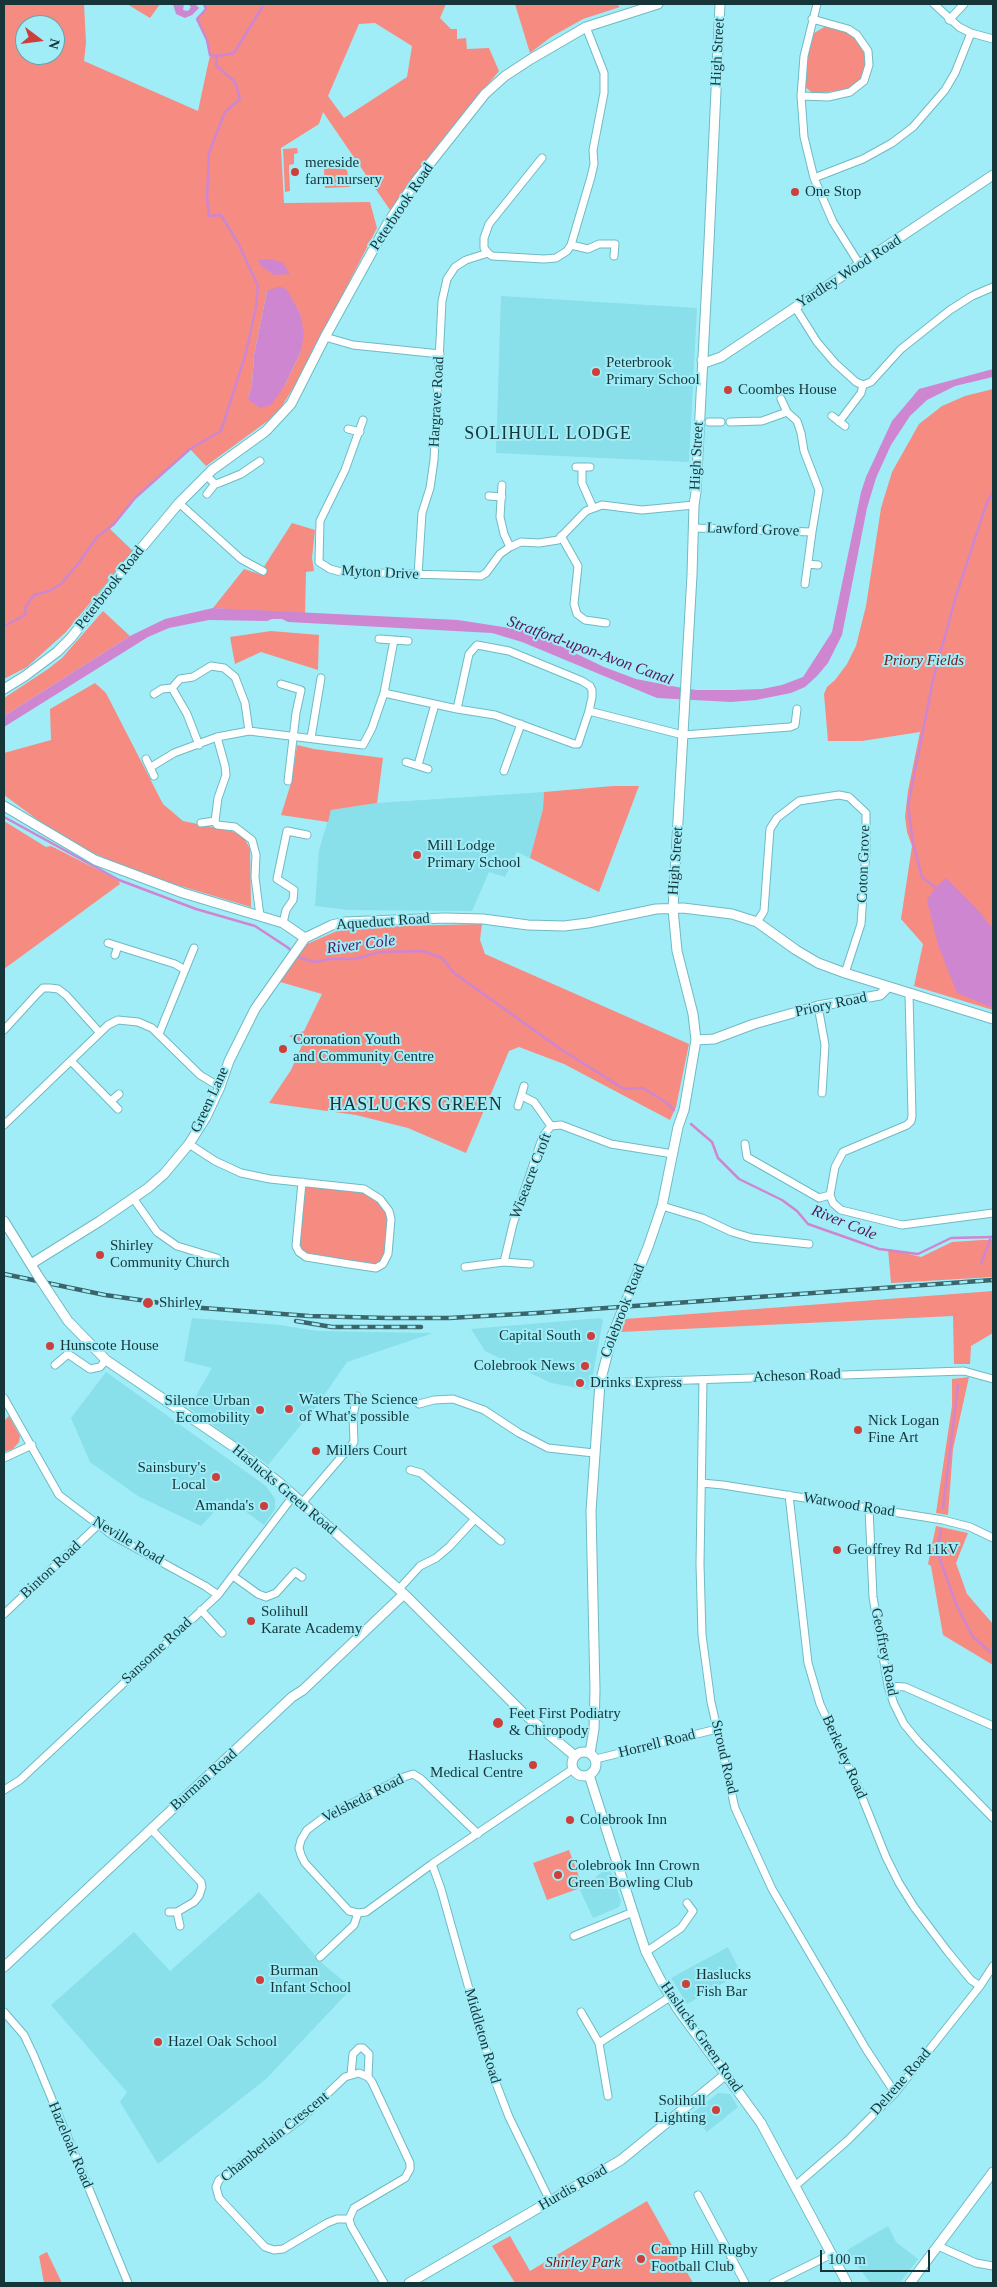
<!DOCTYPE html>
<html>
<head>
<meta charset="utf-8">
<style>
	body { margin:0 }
	#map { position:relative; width:997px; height:2287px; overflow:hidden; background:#a0edf7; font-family:"Times New Roman",serif }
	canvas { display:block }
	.frame { position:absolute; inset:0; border:5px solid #153539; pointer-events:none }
	.north { position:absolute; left:15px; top:15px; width:50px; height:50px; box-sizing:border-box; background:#a0edf7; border:1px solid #68a3ab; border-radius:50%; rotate:105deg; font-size:14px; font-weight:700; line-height:20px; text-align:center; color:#153539 }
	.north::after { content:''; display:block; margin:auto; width:18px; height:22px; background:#cd3f3c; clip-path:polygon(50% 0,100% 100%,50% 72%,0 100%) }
	.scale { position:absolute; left:820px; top:2250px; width:110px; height:22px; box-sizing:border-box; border:2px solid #153539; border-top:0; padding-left:6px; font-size:15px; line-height:18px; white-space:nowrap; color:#153539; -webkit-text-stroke:4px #a0edf7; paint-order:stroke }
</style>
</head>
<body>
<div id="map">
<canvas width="997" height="2287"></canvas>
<div class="frame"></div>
<div class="north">N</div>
<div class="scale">100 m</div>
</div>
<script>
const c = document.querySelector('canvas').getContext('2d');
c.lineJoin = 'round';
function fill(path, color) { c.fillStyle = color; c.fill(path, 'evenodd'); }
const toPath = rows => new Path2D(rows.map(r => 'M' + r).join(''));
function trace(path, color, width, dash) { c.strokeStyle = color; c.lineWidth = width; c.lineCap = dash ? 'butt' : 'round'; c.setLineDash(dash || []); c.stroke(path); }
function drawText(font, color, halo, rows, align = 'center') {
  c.font = font + ' "Times New Roman",serif'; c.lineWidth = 4; c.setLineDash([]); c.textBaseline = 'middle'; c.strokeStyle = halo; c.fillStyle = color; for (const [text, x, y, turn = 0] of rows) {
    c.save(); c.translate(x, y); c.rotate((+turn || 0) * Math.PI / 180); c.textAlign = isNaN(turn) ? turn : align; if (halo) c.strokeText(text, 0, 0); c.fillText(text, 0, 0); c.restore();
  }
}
fill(toPath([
	[501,296,697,308,689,462,496,453],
	[544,792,543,809,530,858,517,852,505,877,489,872,472,911,348,910,315,906,319,850,331,810,377,803],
	[192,1318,280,1325,317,1331,433,1333,347,1362,318,1404,268,1465,189,1408,212,1368,184,1361],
	[600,1318,603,1320,590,1390,551,1383,485,1351,471,1329],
	[106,1372,266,1486,275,1499,275,1509,264,1525,227,1498,201,1526,138,1496,90,1462,71,1418],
	[609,1866,621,1901,619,1907,593,1918,580,1890],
	[259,1892,323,1964,352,1988,266,2079,158,2164,120,2102,127,2092,51,2005,134,1932,170,1971],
	[728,1947,741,1973,687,2004,671,1978],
	[718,2093,730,2094,738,2107,707,2132,691,2114],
	[888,2226,896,2242,918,2259,900,2283,870,2283,847,2250]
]), '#89dfea');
fill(toPath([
	[4,4,84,4,86,43,84,61,198,111,210,55,207,40,197,19,206,9,204,4,446,4,440,18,451,29,457,29,457,39,466,38,467,49,489,48,499,71,440,144,390,210,323,112,319,124,281,148,284,203,370,202,377,228,299,379,280,409,269,420,206,466,190,449,135,498,110,529,133,551,66,632,27,667,4,679],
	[375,23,412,46,407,77,344,118,328,96,359,24],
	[25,25,55,25,55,55,25,55],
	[267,291,290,296,300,313,301,351,285,385,248,397,252,385,254,355],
	[127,4,160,4,150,18],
	[515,4,617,4,620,7,583,19,551,37,530,53],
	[826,26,848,33,856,38,863,46,867,58,866,66,860,81,848,89,814,94,805,87,807,58,814,33],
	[297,148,298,153,294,154,294,164,289,165,290,191,285,192,283,149],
	[338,166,347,170,350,187,325,188,324,169],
	[993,389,992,852,993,1010,914,986,923,944,901,919,912,846,907,832,905,817,908,791,920,732,862,741,828,741,824,694,827,687,835,680,847,664,856,646,866,606,881,508,892,472,919,424,942,406,965,396],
	[292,523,315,530,312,558,314,571,306,572,305,614,213,608,244,569,262,575,265,565],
	[103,611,130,636,4,716,4,698,48,669,62,658],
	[271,631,319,635,318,670,261,652,235,664,230,637],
	[95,683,106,693,163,804,183,821,232,831,244,837,250,849,251,907,167,882,111,861,89,851,46,826,4,795,4,753,51,740,50,709],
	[297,745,314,749,383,758,377,803,331,810,328,822,281,815,292,780],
	[613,786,639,786,599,892,530,858,543,809,544,792],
	[4,821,46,847,51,846,118,880,120,884,4,969],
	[482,924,480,940,485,954,689,1044,676,1107,670,1120,564,1064,519,1047,509,1051,466,1153,408,1128,356,1115,269,1103,291,1070,303,1043,289,1036,304,1031,322,994,280,982,294,960,307,944,339,930,363,927],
	[302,1182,364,1189,389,1211,388,1254,376,1268,299,1252],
	[982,1240,993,1240,993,1277,891,1283,888,1249,921,1257,952,1242],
	[993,1291,993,1333,971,1346,970,1364,954,1364,953,1316,620,1332,625,1319],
	[969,1377,953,1449,948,1515,936,1513,952,1406,952,1379],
	[9,1416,20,1436,19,1442,13,1449,4,1452,4,1421],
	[936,1526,968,1533,956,1563,967,1594,993,1624,993,1665,943,1635,931,1566,928,1564],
	[569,1850,583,1887,547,1900,533,1863],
	[647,2201,693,2283,515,2283,492,2246,510,2236,530,2271],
	[47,2252,62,2283,44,2283,39,2256]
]), '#f68b82');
fill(toPath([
	[173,4,184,4,183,10,188,11,191,7,188,4,195,4,199,8,192,15,185,18,176,14],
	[272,259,283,263,290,274,274,275,261,266,258,260],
	[278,287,282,287,287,290,300,313,304,334,301,351,285,385,271,405,260,408,250,401,248,397,252,385,254,355,267,291],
	[993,369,993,377,955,386,927,400,910,416,891,445,876,478,867,508,842,635,828,663,817,676,805,687,791,693,756,700,731,702,657,698,522,642,492,633,288,622,282,619,272,619,267,621,209,620,169,628,148,637,4,727,4,716,130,636,165,619,213,608,458,620,529,631,604,667,636,679,677,687,696,690,733,690,762,689,782,685,803,677,832,632,861,492,866,477,892,421,919,389],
	[946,878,978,910,993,929,993,1008,957,993,938,945,927,900,935,888]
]), '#cf86d1');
trace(toPath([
	[204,4,206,9,197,19,207,40,210,55,217,56,234,53,264,4],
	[4,626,25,615,26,606,34,595,49,591,61,584,78,564,97,537,114,524,135,498,190,449,221,431,246,353,256,307,258,286,238,243,221,215,209,216,207,198,209,153,225,112,240,99,235,82,216,65,217,56],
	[4,817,119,880,196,909,255,926,287,947,300,958,315,962,330,959,355,959,380,952,423,951,442,958,454,973,559,1048,624,1089,643,1088,667,1103,674,1110],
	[936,888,922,877,913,843,908,806,933,680,956,596,987,502,993,493],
	[691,1124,712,1142,718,1158,739,1179,782,1200,797,1211,808,1224,879,1249,918,1254,951,1238,993,1237],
	[981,1264,991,1237],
	[943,1508,958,1385],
	[941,1530,937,1551,957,1606,973,1637,993,1654]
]), '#cf86d1', 2.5);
const minor = toPath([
	[817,4,804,56,801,96,804,137,814,178,833,222,860,265],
	[934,4,959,27,971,33,993,39],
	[949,20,964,4],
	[801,96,828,97,850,92,864,81,869,65,868,51,857,35,848,29,812,19],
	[814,178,863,159,892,143,913,127,945,90,955,73,971,33],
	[571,245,588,249,599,244,615,244,614,256],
	[488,253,484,248,484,238,489,224,542,158],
	[795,307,817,342,835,363,856,382,863,385,871,382,901,349,950,310,972,296,993,287],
	[325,337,353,345,440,354],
	[781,399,787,412,797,421,801,433,804,451,819,490,812,532],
	[832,416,845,426],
	[363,420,345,470,320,521,319,562,330,569,341,572,481,576,486,573,500,554,510,547,521,542,539,543,558,540,586,511,602,505,642,510,694,505],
	[709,422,721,422],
	[730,422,762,421,787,412],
	[839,422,861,393,863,385],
	[348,429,360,432],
	[576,467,590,467],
	[582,467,582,483,593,508],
	[206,475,215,484,219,483,241,474,260,461],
	[502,485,500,517,504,534,510,547],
	[207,494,215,484],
	[489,496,502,497],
	[179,503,241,559,263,571],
	[694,528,812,532,805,584],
	[561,536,578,566,574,604,577,614,585,620,606,623],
	[808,564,818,565],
	[418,575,422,513,430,488,434,460,442,301,447,279,455,267,466,260,488,253,492,256,544,259,556,258,567,251,571,245,591,177,594,164,593,150,604,93,604,73,586,27],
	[379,639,408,641],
	[281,684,301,690,296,713,288,781],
	[384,693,394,640],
	[154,694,162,689,172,688],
	[457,709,469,654,477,645,509,651,582,681,590,686,592,690,592,697,589,711],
	[217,737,225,766,226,775,218,798,215,821,217,825,235,827,252,840,256,855,255,877,260,916],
	[311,738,321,678],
	[199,745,187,714,172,688,180,679,193,677,211,666,224,668,235,677,245,703,249,731],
	[146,759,154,776],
	[406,762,428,769],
	[418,765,435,704],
	[151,767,174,753,217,737,249,731,363,745,372,728,384,693,457,709,495,715,574,744,578,744,589,711,683,735,790,727,795,725,797,709],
	[504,771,521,724],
	[201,823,215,821],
	[757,922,764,911,770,829,777,818,799,801,839,795,849,797,866,813,866,851,861,924,845,973],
	[283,923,286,910,293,900,294,890,277,879,287,831,307,835],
	[108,943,175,964,185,970,159,1034],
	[115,955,118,946],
	[185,970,194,948],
	[909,994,912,1116,911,1121,907,1125,843,1152,835,1167,830,1195,833,1203,841,1210,902,1225,993,1213],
	[818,1006,825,1045,822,1093],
	[4,1030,37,994,43,988,50,988,58,989,66,995,100,1033],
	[71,1061,118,1109],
	[522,1096,534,1102,551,1126],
	[111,1101,119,1094],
	[518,1106,524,1086],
	[4,1125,108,1025,118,1020,138,1022,152,1028,200,1075,220,1087],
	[189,1144,215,1161,241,1173,270,1179,364,1189,380,1199,389,1211,391,1219,388,1254,383,1264,376,1268,349,1264,306,1257,299,1252,296,1246,302,1182],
	[745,1144,747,1157,819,1198,830,1195],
	[133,1198,157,1232,177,1246,217,1258],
	[662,1206,702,1218,732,1232,752,1238,809,1244],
	[504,1262,513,1224,543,1136,551,1126,561,1125,611,1144,673,1154],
	[465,1267,504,1262,530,1264],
	[55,1365,68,1354,90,1369,100,1367,106,1360],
	[703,1380,700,1564,702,1635,711,1702,735,1808,772,1889,866,2049,895,2093],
	[600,1383,964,1371,993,1379],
	[4,1398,59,1495,112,1535,205,1586,218,1595],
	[419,1404,434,1400,453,1399,484,1410,519,1433,548,1448,594,1453],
	[4,1458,32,1445],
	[410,1470,421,1473,501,1541],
	[702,1483,723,1485,943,1520,970,1527,993,1538],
	[789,1495,808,1663,820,1704,860,1792,886,1857,899,1883,914,1907,948,1952,971,1980,980,1986],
	[302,1503,354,1442,353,1416,357,1396],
	[869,1508,873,1597,888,1686,894,1704,904,1724,918,1741,993,1818],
	[233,1576,258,1594,266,1597,276,1593,295,1572,302,1577],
	[399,1589,420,1566,436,1558,449,1547,474,1520],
	[201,1610,222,1633],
	[4,1614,98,1525],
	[888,1686,905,1687,993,1726],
	[596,1759,717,1729],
	[4,1790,20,1780,218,1595,294,1495],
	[151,1829,201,1882,202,1887,199,1896,194,1902,177,1912,169,1912],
	[432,1864,441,1889,494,2078,509,2117,550,2201],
	[177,1912,180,1926],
	[358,1913,349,1911,305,1863,301,1855,299,1848,301,1840,307,1830,323,1818,404,1777,413,1774,421,1779,478,1834],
	[574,1936,633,1912],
	[646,1952,681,1928,693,1911,687,1903],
	[320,1957,354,1925,358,1913,366,1912,432,1864,573,1769],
	[4,2012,24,2035,34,2056,128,2283],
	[581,2012,599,2043,608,2096],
	[599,2043,670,1997],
	[351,2074,353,2054,359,2048,363,2048,369,2054,368,2077],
	[795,2186,847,2141,895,2093,980,1986,993,1966],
	[698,2195,745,2283],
	[349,2219,337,2219,327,2223,283,2249,274,2250,265,2247,219,2198,216,2187,219,2180,300,2120,345,2077,359,2073,368,2077,372,2082,410,2163,410,2169,405,2178,354,2208,349,2219,351,2226,384,2283],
	[938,2246,976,2263,993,2266],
	[773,2283,832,2254]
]);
const tertiary = toPath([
	[702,360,707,362,721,357,993,175],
	[4,689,25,676,57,652,71,638,124,569,179,503,212,470,266,431,291,404,325,337,389,221,416,181,485,94,505,76,531,59,586,27,658,4],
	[4,806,95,860,183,893,283,923,305,938],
	[696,1040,714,1039,754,1024,818,1006,880,995,888,987],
	[4,1221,38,1276],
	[31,1264,100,1221,148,1188,164,1174,189,1144,206,1117,220,1087,229,1061,255,1009,305,938,332,925,345,922,445,918,483,919,528,925,564,926,588,923,656,909,683,908,732,914,757,922,796,950,818,963,845,973,993,1019],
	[48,1291,68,1321,106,1360,231,1445,281,1484,404,1594,522,1712,575,1756],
	'572 1764a12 12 0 1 1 24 0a12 12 0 1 1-24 0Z',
	[590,1753,594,1729,595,1690,591,1511,600,1383,612,1336,648,1247,662,1206,678,1127,684,1110,696,1040,693,1014,677,951,673,909,692,575,694,505,696,492,709,242,720,4],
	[589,1775,639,1931,646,1952,661,1981,677,2008,761,2123,847,2283],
	[4,1967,292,1697,303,1690,404,1594],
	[409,2283,621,2160,725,2075],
	[910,2283,993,2172]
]);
trace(minor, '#6fbac4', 9);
trace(tertiary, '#6fbac4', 11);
trace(minor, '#fff', 7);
trace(tertiary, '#fff', 9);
const rail = toPath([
	[4,1274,105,1295,189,1307,309,1316,387,1318,449,1318,537,1313,993,1280],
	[296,1321,332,1327,421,1327]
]);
trace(rail, '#3a666b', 4.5);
trace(rail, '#a0edf7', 2.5, [8]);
const tertiaryBridge = toPath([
	[38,1276,48,1291]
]);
trace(tertiaryBridge, '#6fbac4', 11, []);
trace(tertiaryBridge, '#fff', 9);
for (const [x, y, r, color] of [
	[295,172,5,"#cd3f3c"],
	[795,192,5,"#cd3f3c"],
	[596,372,5,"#cd3f3c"],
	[728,390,5,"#cd3f3c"],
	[417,855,5,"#cd3f3c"],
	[283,1049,5,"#cd3f3c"],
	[100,1255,5,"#cd3f3c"],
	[148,1303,6,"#cd3f3c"],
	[591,1336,5,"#cd3f3c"],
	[50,1346,5,"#cd3f3c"],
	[585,1366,5,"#cd3f3c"],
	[580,1383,5,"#cd3f3c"],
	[289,1409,5,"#cd3f3c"],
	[260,1410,5,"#cd3f3c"],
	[858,1430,5,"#cd3f3c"],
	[316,1451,5,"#cd3f3c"],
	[216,1477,5,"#cd3f3c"],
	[264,1506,5,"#cd3f3c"],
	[837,1550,5,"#cd3f3c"],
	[251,1621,5,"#cd3f3c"],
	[498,1723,6,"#cd3f3c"],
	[533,1765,5,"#cd3f3c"],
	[570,1820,5,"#cd3f3c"],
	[558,1875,5,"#cd3f3c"],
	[260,1980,5,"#cd3f3c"],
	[686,1984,5,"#cd3f3c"],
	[158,2042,5,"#cd3f3c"],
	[716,2110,5,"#cd3f3c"],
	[641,2259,5,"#cd3f3c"]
]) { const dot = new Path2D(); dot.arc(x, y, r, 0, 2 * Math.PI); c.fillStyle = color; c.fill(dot); trace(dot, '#a0edf7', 2); }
drawText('15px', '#153539', '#a0edf7', [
	["High Street",718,52,-87],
	["Peterbrook Road",402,207,-56],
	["Yardley Wood Road",849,272,-33],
	["Hargrave Road",437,402,-87],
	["High Street",697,456,-87],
	["Lawford Grove",753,530,2],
	["Myton Drive",380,573,3],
	["Peterbrook Road",110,588,-52],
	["High Street",676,861,-86],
	["Coton Grove",864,864,-88],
	["Aqueduct Road",383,922,-4],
	["Priory Road",831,1005,-12],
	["Green Lane",210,1100,-65],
	["Wiseacre Croft",531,1176,-69],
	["Colebrook Road",623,1311,-69],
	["Acheson Road",797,1376,-2],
	["Haslucks Green Road",284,1490,40],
	["Watwood Road",849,1505,9],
	["Neville Road",128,1541,31],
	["Binton Road",51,1570,-43],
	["Sansome Road",157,1651,-43],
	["Geoffrey Road",884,1652,79],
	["Horrell Road",657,1744,-14],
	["Stroud Road",724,1757,77],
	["Berkeley Road",844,1757,66],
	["Burman Road",204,1780,-42],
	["Velsheda Road",363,1799,-27],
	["Middleton Road",482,2036,74],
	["Haslucks Green Road",701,2037,55],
	["Delrene Road",901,2082,-49],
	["Chamberlain Crescent",275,2137,-39],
	["Hazeloak Road",70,2145,67],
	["Hurdis Road",573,2188,-30]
]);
drawText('15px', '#153539', '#a0edf7', [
	["mereside",305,163],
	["farm nursery",305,180],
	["One Stop",805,192],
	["Peterbrook",606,363],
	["Primary School",606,380],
	["Coombes House",738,390],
	["Mill Lodge",427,846],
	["Primary School",427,863],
	["Coronation Youth",293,1040],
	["and Community Centre",293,1057],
	["Shirley",110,1246],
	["Community Church",110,1263],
	["Shirley",159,1303],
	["Capital South",581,1336,"right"],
	["Hunscote House",60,1346],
	["Colebrook News",575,1366,"right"],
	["Drinks Express",590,1383],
	["Waters The Science",299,1400],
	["of What's possible",299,1417],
	["Silence Urban",250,1401,"right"],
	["Ecomobility",250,1418,"right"],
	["Nick Logan",868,1421],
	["Fine Art",868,1438],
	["Millers Court",326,1451],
	["Sainsbury's",206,1468,"right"],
	["Local",206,1485,"right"],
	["Amanda's",254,1506,"right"],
	["Geoffrey Rd 11kV",847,1550],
	["Solihull",261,1612],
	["Karate Academy",261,1629],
	["Feet First Podiatry",509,1714],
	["& Chiropody",509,1731],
	["Haslucks",523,1756,"right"],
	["Medical Centre",523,1773,"right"],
	["Colebrook Inn",580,1820],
	["Colebrook Inn Crown",568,1866],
	["Green Bowling Club",568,1883],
	["Burman",270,1971],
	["Infant School",270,1988],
	["Haslucks",696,1975],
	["Fish Bar",696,1992],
	["Hazel Oak School",168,2042],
	["Solihull",706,2101,"right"],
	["Lighting",706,2118,"right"],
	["Camp Hill Rugby",651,2250],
	["Football Club",651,2267]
], 'left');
drawText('italic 15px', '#761617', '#a0edf7', [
	["Priory Fields",924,661],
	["Shirley Park",583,2263]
]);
drawText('italic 16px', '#561459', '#a0edf7', [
	["Stratford-upon-Avon Canal",590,651,20],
	["River Cole",361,945,-7],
	["River Cole",844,1223,22]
]);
c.letterSpacing = '1px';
drawText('18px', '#153539', '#a0edf7', [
	["SOLIHULL LODGE",548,434],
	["HASLUCKS GREEN",416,1105]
]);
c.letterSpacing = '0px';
</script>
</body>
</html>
